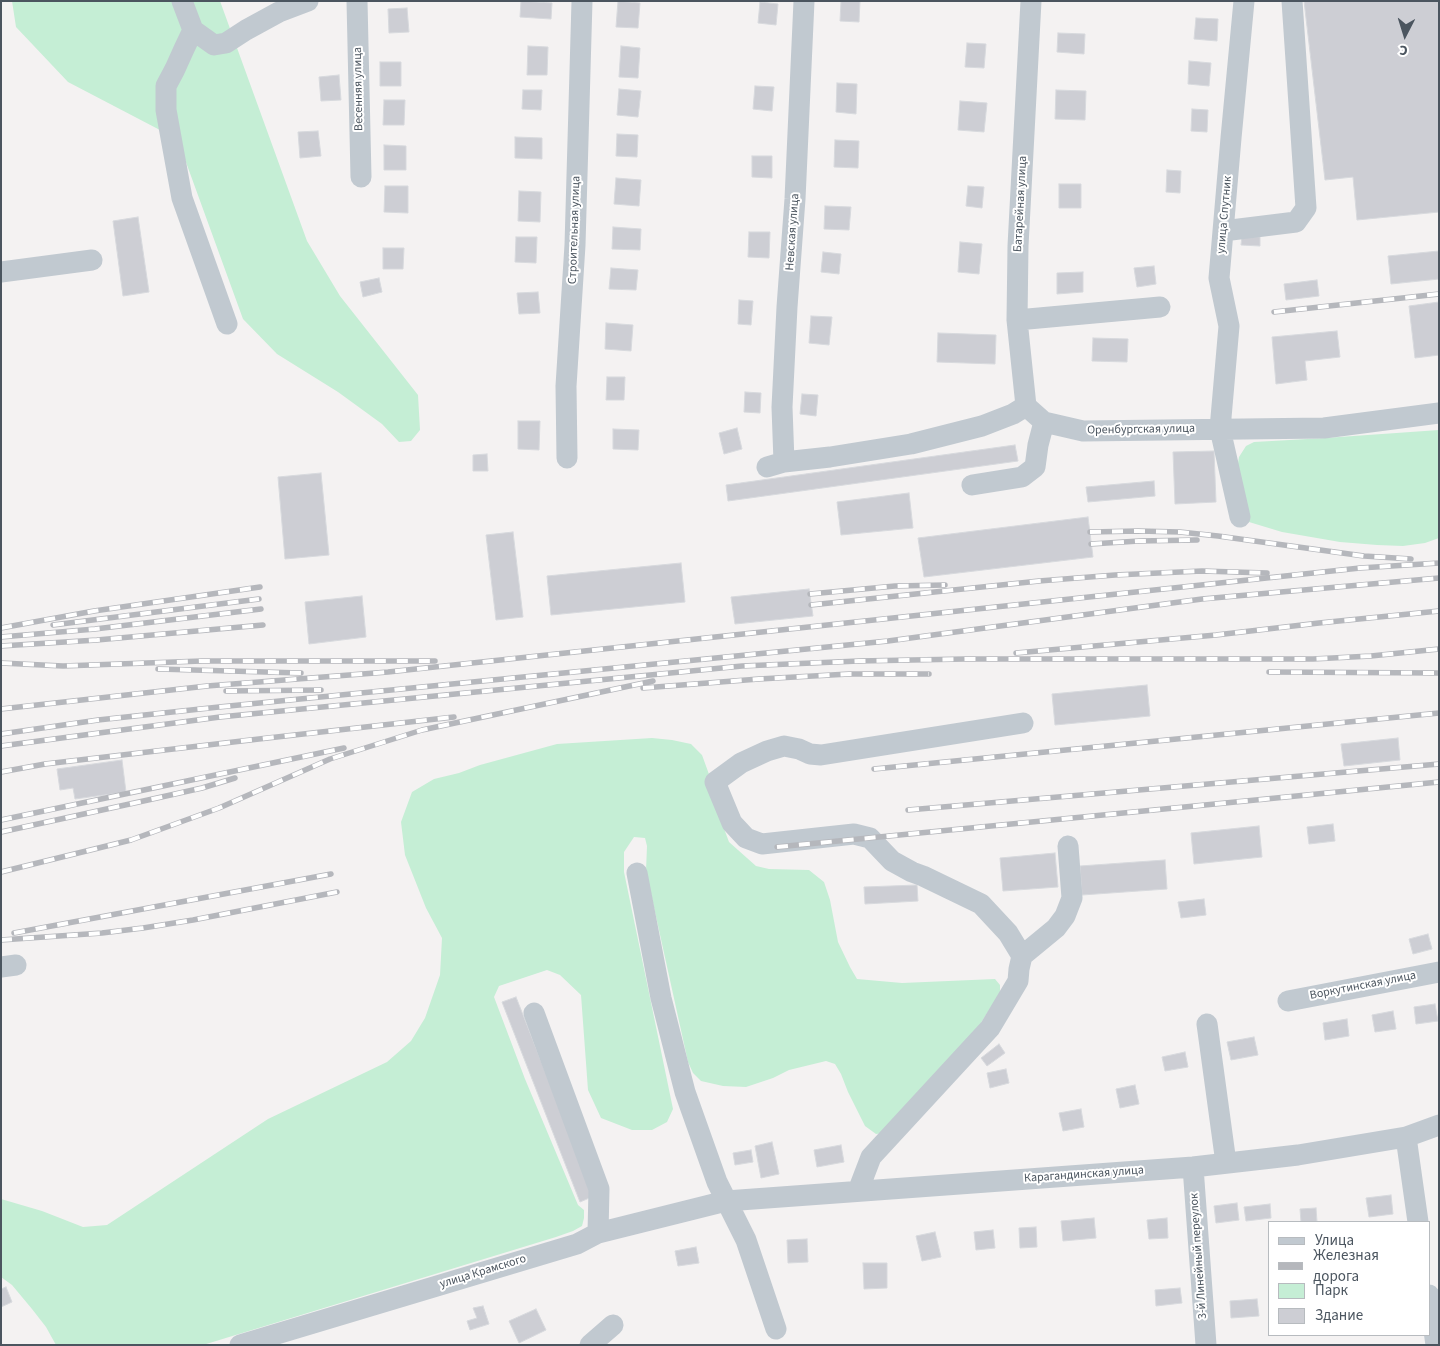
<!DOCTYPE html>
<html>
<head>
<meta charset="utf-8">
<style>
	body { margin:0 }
	#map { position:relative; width:1440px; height:1346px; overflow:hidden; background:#f4f2f2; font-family:"Source Sans 3",sans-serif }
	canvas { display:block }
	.frame { position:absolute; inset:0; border:2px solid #4b555f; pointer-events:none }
	.legend { position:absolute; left:1268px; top:1221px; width:162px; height:115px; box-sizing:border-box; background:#fff; border:1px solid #b7bbbf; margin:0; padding:6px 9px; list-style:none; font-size:15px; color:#4b555f }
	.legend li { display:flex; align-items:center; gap:10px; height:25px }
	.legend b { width:25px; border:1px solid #b7bbbf }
	.north { position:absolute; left:1380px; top:10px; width:50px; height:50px; -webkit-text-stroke:4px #fff; paint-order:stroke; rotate:185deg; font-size:14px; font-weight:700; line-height:20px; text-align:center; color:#4b555f }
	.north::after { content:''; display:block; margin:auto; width:18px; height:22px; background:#4b555f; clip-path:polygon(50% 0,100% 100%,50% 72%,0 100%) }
</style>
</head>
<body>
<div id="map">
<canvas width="1440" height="1346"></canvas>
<div class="frame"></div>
<ul class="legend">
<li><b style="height:6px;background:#c1c9d0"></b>Улица</li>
<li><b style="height:6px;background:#b5b7bc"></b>Железная дорога</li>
<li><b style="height:14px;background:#c5eed5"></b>Парк</li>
<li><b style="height:14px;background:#cdced4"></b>Здание</li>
</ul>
<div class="north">С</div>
</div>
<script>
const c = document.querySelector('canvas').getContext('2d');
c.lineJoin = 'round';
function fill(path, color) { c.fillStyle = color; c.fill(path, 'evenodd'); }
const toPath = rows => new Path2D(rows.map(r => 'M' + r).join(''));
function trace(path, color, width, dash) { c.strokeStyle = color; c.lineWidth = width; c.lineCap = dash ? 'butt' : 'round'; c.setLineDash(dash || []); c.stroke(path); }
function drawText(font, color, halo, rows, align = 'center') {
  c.font = font + ' "Source Sans 3",sans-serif'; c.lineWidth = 4; c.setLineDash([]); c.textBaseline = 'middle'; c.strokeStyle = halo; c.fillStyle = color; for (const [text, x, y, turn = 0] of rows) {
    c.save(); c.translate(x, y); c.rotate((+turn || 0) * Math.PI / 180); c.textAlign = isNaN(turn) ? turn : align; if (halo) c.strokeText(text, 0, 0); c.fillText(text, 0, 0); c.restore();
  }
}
fill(toPath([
	[12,1,220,1,307,241,340,296,418,395,420,430,411,441,399,442,382,424,338,392,277,354,243,319,179,143,158,129,68,82,16,27],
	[1439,430,1439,538,1425,543,1403,546,1377,545,1340,542,1282,532,1249,522,1237,469,1239,457,1246,446,1254,442,1325,438],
	[652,738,672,740,691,744,702,755,710,777,713,799,729,842,756,866,769,869,809,870,824,882,830,900,838,942,850,967,857,979,902,983,995,979,1000,985,1000,993,977,1029,884,1133,876,1134,865,1126,848,1092,841,1074,835,1064,826,1061,789,1070,773,1078,746,1087,723,1086,701,1081,693,1073,688,1062,646,871,647,846,645,838,634,837,624,852,624,872,673,1109,667,1122,652,1130,632,1130,601,1118,588,1090,581,995,560,975,547,970,499,986,494,997,525,1079,578,1205,584,1210,584,1218,582,1226,573,1231,556,1237,203,1345,56,1345,46,1327,32,1309,12,1285,1,1277,1,1199,42,1211,83,1227,107,1225,268,1119,387,1062,411,1041,425,1018,440,975,442,938,426,908,405,855,401,822,412,792,434,779,459,773,480,765,557,744]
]), '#c5eed5');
const building = toPath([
	[521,1,552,3,551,19,520,17,521,1],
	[618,1,640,3,638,28,616,27,618,1],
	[841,1,860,1,859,22,840,21,841,1],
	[1304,1,1439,1,1439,212,1357,220,1353,177,1325,180,1304,1],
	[760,2,778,4,776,25,758,23,760,2],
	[407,8,409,32,389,33,388,9,407,8],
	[1196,18,1218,19,1217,41,1194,39,1196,18],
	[1058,33,1085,34,1084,54,1057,52,1058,33],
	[967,43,986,44,984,68,965,67,967,43],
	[528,46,548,47,547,75,527,75,528,46],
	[621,46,640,48,638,78,619,77,621,46],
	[1189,61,1211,63,1209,86,1188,84,1189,61],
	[380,62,401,62,401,86,380,86,380,62],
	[339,75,341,100,321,101,319,77,339,75],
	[837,83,857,84,856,114,836,112,837,83],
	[755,86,774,87,772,111,753,109,755,86],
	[619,89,641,91,638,117,617,115,619,89],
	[523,90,542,90,541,110,522,109,523,90],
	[1056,90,1086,91,1085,120,1055,119,1056,90],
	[384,100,405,100,404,125,383,125,384,100],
	[960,101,987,103,984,132,958,130,960,101],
	[1192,109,1208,110,1207,132,1191,131,1192,109],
	[318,131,321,156,300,158,298,132,318,131],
	[617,134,638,135,637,157,616,156,617,134],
	[515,137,542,138,542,159,515,158,515,137],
	[835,140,859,141,858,168,834,167,835,140],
	[384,145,406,146,406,170,384,170,384,145],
	[752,156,772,156,772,178,752,177,752,156],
	[1167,170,1181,171,1180,193,1166,192,1167,170],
	[616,178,641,180,639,206,614,204,616,178],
	[1059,184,1081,184,1081,208,1059,208,1059,184],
	[385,186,408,186,408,213,384,212,385,186],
	[968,186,984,187,982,208,966,206,968,186],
	[519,191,541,192,540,222,518,221,519,191],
	[825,206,851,207,849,230,824,229,825,206],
	[138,217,149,292,123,296,113,221,138,217],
	[613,227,641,229,640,250,612,249,613,227],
	[749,232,770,232,769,258,748,257,749,232],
	[1242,236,1260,237,1260,246,1241,245,1242,236],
	[516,237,537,237,536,263,515,262,516,237],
	[960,242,982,244,979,274,958,272,960,242],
	[383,248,404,248,403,269,383,269,383,248],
	[1439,251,1439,279,1391,284,1388,256,1439,251],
	[823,252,841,254,839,274,821,272,823,252],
	[1154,266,1156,284,1137,287,1134,268,1154,266],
	[611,268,638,270,636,290,609,289,611,268],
	[1083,272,1083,292,1057,294,1057,273,1083,272],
	[379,278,382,292,363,297,360,282,379,278],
	[1317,280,1319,296,1286,300,1284,284,1317,280],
	[538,292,540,313,519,314,517,293,538,292],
	[739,300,753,301,751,325,738,324,739,300],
	[1439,302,1439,355,1415,358,1409,306,1439,302],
	[811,316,832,317,829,345,809,343,811,316],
	[606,323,633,325,631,351,605,349,606,323],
	[1337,331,1340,357,1305,361,1307,380,1276,384,1272,337,1337,331],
	[938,333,996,335,995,364,937,362,938,333],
	[1093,338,1128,339,1127,362,1092,361,1093,338],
	[607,377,625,377,624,400,606,400,607,377],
	[745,392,761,393,760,413,744,412,745,392],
	[802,394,818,395,816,416,800,414,802,394],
	[518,421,540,421,539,450,518,449,518,421],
	[737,428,742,449,724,454,719,433,737,428],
	[613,429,639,430,638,450,613,449,613,429],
	[1015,445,1018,461,728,501,726,485,1015,445],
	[1214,451,1216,502,1175,504,1173,452,1214,451],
	[487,454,488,471,473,471,473,455,487,454],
	[321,473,329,555,285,559,278,477,321,473],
	[1154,481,1155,496,1088,502,1086,487,1154,481],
	[909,493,913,528,841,535,837,502,909,493],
	[1088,517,1093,557,924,577,918,538,1088,517],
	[513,532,523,617,496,620,486,535,513,532],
	[681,563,685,602,551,615,547,576,681,563],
	[809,589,813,616,735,624,731,597,809,589],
	[362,596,366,637,309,644,305,602,362,596],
	[1147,685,1150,716,1055,725,1052,694,1147,685],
	[1398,738,1400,760,1344,766,1341,744,1398,738],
	[122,760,126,792,75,799,73,788,60,790,57,769,122,760],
	[1333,824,1335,841,1309,844,1307,827,1333,824],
	[1259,826,1262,857,1194,864,1191,833,1259,826],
	[1055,853,1058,887,1003,891,1000,858,1055,853],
	[1165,860,1167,889,1082,895,1080,866,1165,860],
	[917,885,918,901,865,904,864,887,917,885],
	[1204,899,1206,915,1181,918,1178,902,1204,899],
	[1428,934,1432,949,1413,954,1409,939,1428,934],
	[516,997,594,1196,580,1202,502,1002,516,997],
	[1435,1004,1438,1021,1416,1024,1414,1007,1435,1004],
	[1393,1011,1396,1029,1375,1032,1372,1015,1393,1011],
	[1347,1019,1349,1036,1325,1040,1323,1023,1347,1019],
	[1254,1037,1258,1055,1231,1060,1227,1042,1254,1037],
	[999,1044,1005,1053,987,1066,981,1058,999,1044],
	[1185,1052,1188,1067,1165,1071,1162,1057,1185,1052],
	[1006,1069,1009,1083,990,1088,987,1073,1006,1069],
	[1135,1085,1139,1104,1120,1108,1116,1089,1135,1085],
	[1081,1109,1084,1127,1063,1131,1059,1113,1081,1109],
	[772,1142,779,1174,761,1178,755,1146,772,1142],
	[841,1145,844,1162,817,1167,814,1150,841,1145],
	[751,1150,753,1162,735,1165,733,1153,751,1150],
	[1391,1195,1393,1214,1369,1217,1366,1198,1391,1195],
	[1237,1203,1239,1220,1216,1223,1214,1206,1237,1203],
	[1270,1204,1271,1218,1246,1221,1244,1207,1270,1204],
	[1316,1208,1317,1222,1301,1222,1300,1209,1316,1208],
	[1094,1218,1096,1238,1063,1241,1061,1221,1094,1218],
	[1167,1218,1168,1238,1149,1239,1147,1220,1167,1218],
	[1036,1227,1037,1247,1020,1248,1019,1228,1036,1227],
	[993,1230,995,1248,976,1250,974,1232,993,1230],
	[935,1232,941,1257,922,1261,916,1236,935,1232],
	[807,1239,808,1262,788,1263,787,1240,807,1239],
	[696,1247,699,1263,678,1266,675,1251,696,1247],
	[863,1263,887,1263,887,1288,864,1289,863,1263],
	[6,1287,12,1302,1,1307,1,1289,6,1287],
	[1180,1288,1182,1303,1156,1306,1155,1290,1180,1288],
	[1257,1299,1259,1316,1231,1318,1230,1301,1257,1299],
	[483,1306,489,1324,470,1330,467,1321,477,1318,473,1308,483,1306],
	[536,1309,546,1330,519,1343,509,1321,536,1309]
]);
fill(building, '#cdced4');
trace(building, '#d7d9dd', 1);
trace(toPath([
	[182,1,193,30,184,49,175,69,166,86,166,110,182,198,227,324],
	[357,1,361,177],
	[193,30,214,45,226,43,246,30,279,12,308,1],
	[1223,231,1296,222,1306,208,1292,1],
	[1,272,92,260],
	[1017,320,1160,307],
	[1026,406,1044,422,1083,431,1324,428,1439,413],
	[1026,406,1017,320,1018,246,1031,1],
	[567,458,566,386,575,245,582,1],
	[784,462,782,407,787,307,795,199,804,1],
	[767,467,784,462,830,457,911,444,982,426,1013,414,1026,406],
	[972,485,1022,477,1035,467,1038,445,1044,422],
	[1240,517,1220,429,1229,326,1219,278,1231,138,1244,1],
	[637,873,661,998,685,1092,717,1182,746,1240,776,1329],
	[1022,956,1008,933,981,904,923,876,912,872,892,861,870,838,854,834,762,844,746,838,732,823,715,782,741,763,767,751,784,746,799,749,810,754,821,755,1023,723],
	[1,967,16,965],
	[1288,1001,1439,972],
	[534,1013,599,1189,598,1233],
	[1207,1024,1226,1163],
	[1406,1137,1418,1222],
	[1193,1167,1206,1345],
	[858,1191,871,1157,990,1028,1018,981,1019,969,1022,956,1056,928,1065,916,1072,898,1068,846],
	[1429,1295,1436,1345],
	[240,1345,577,1244,598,1233,726,1201,1193,1167,1298,1155,1406,1137,1439,1125],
	[590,1345,613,1325]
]), '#c1c9d0', 21);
const rail = toPath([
	[1274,312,1439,294],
	[1090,532,1138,531,1180,532,1218,536,1364,556,1411,559],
	[1091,544,1139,541,1197,540],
	[810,594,895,586,945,585],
	[811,605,1039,581,1115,575,1202,571,1267,573],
	[53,625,259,599],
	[1,628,94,611,260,587],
	[1,637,95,629,261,609],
	[1,646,97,640,263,625],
	[1016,653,1216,635,1319,623,1439,611],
	[1,663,63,666,202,661,435,661],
	[158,669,301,673],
	[1269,672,1439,673],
	[643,688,759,679,849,674,929,674],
	[226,691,321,690],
	[1,709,207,686,388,672,1360,568,1439,563],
	[1,734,98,720,219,707,888,641,1202,599,1439,578],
	[1,746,220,717,742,666,859,661,965,659,1313,659,1371,656,1439,649],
	[874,769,1439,713],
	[1,772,45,764,259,739,454,717],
	[908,810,1439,764],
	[1,820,344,748],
	[1,832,148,800,202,788,235,778],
	[777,847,1439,782],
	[1,872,131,840,219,808,330,759,422,730,653,681],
	[14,933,331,874],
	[1,940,102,933,143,928,193,920,337,892]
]);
trace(rail, '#b5b7bc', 5.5);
trace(rail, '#fff', 4, [11]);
drawText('12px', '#4b555f', '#fff', [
	["Весенняя улица",359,89,-91],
	["Батарейная улица",1021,204,-87],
	["улица Спутник",1225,215,-85],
	["Строительная улица",575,230,-88],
	["Невская улица",793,232,-86],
	["Оренбургская улица",1141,430,-1],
	["Воркутинская улица",1363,986,-11],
	["Карагандинская улица",1084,1175,-4],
	["3-й Линейный переулок",1199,1256,-94],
	["улица Крамского",483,1272,-17]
]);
</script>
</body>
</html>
